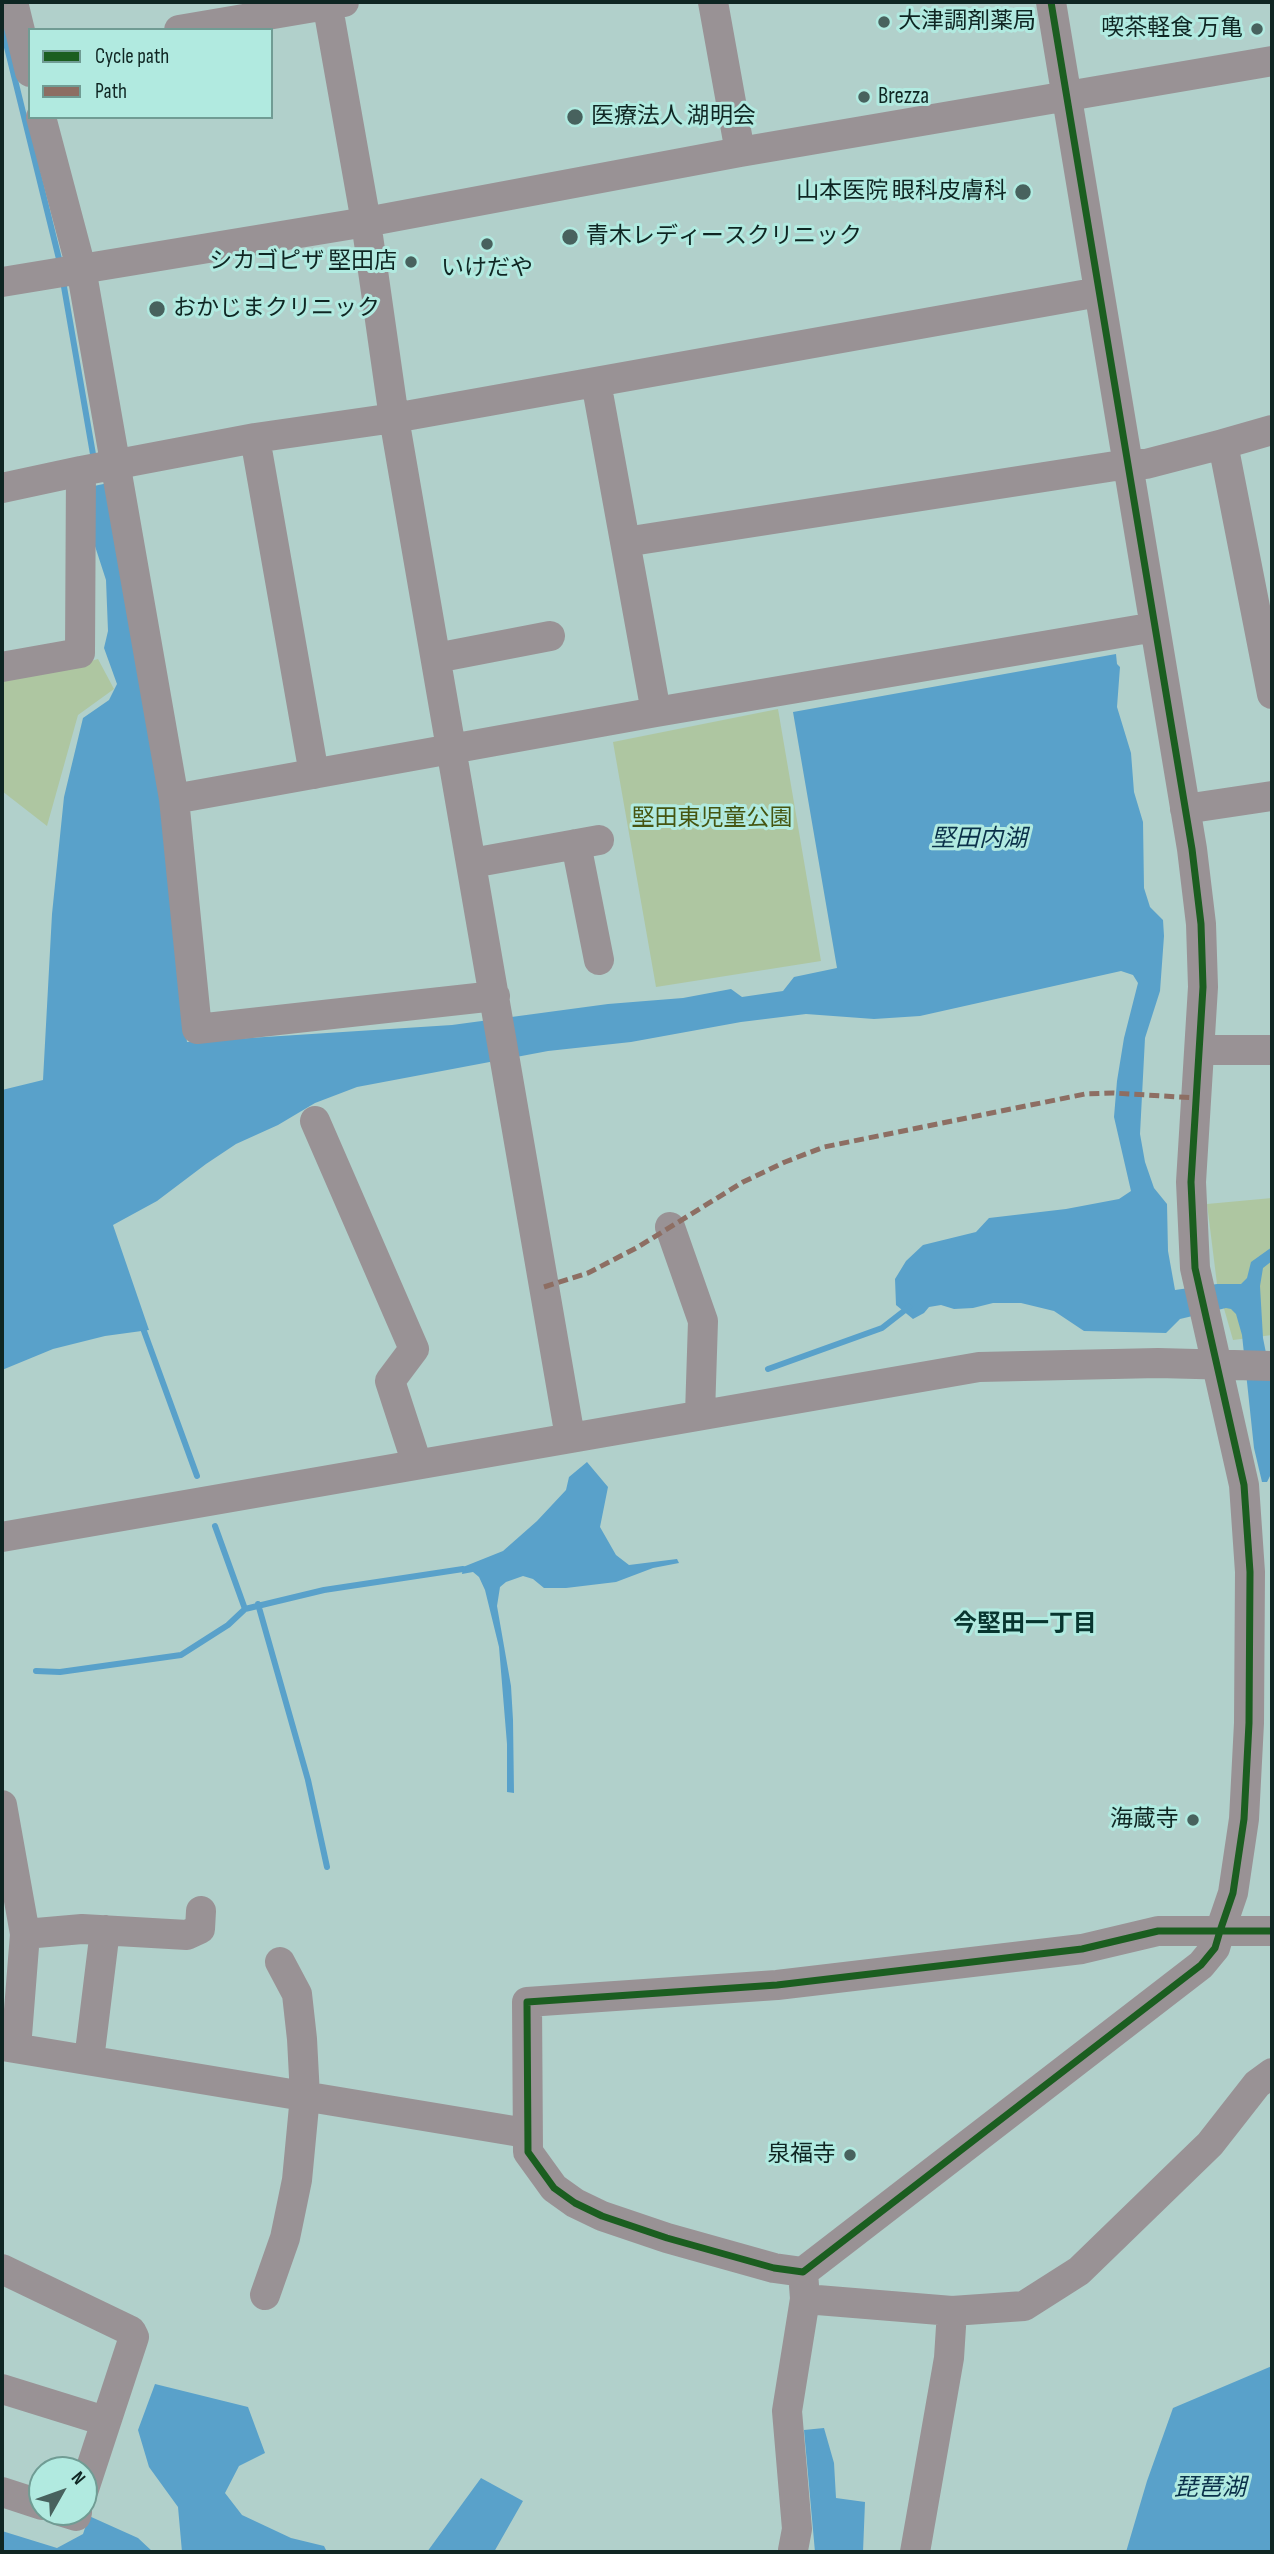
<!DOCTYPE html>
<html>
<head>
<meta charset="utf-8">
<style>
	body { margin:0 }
	#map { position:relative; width:1274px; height:2554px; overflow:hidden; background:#b1d0cb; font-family:"Sofia Sans Condensed",sans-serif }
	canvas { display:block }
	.frame { position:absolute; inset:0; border:4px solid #0f2623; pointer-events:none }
	.legend { position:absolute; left:28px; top:28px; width:245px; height:91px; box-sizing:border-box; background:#b1eae0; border:2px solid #709c94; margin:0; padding:9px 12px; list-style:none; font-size:21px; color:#0f2623 }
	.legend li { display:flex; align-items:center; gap:14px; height:35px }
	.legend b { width:35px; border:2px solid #709c94 }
	.north { position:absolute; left:28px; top:2456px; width:70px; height:70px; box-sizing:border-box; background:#b1eae0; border:2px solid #709c94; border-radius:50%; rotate:50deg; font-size:19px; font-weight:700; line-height:28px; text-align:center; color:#0f2623 }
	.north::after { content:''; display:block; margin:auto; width:24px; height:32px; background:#48625e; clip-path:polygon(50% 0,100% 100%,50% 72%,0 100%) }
</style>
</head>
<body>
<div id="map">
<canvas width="1274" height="2554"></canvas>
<div class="frame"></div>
<ul class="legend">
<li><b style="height:9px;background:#1b5e20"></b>Cycle path</li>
<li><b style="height:9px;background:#8d6e63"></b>Path</li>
</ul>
<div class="north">N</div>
</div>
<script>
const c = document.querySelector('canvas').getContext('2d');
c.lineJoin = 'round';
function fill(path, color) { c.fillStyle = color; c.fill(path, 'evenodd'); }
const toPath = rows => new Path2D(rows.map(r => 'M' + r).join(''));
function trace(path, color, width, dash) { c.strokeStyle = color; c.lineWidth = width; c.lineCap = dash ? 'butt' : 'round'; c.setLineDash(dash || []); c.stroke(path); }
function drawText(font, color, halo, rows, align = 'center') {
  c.font = font + ' "Sofia Sans Condensed","Noto Sans JP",sans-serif'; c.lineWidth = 6; c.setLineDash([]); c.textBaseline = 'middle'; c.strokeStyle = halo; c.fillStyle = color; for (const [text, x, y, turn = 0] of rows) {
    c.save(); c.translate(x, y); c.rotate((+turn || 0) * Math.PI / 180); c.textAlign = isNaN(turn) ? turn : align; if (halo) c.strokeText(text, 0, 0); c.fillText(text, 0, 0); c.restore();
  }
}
fill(toPath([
	[98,659,114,689,78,715,47,826,2,791,2,679,69,667],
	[778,709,821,961,656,987,613,742],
	[1272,1198,1272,1335,1233,1340,1217,1284,1207,1204]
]), '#aec6a1');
fill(toPath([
	[108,483,153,735,187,1042,452,1025,608,1004,683,998,731,989,742,997,783,991,794,977,837,968,793,712,1116,654,1117,664,1120,667,1117,707,1131,753,1134,792,1143,822,1144,888,1150,907,1163,920,1164,936,1160,991,1145,1038,1140,1134,1145,1162,1154,1188,1167,1204,1168,1251,1175,1290,1217,1284,1241,1284,1247,1278,1251,1262,1272,1247,1272,1261,1263,1268,1260,1286,1263,1338,1272,1383,1272,1472,1267,1482,1262,1482,1254,1448,1242,1335,1236,1314,1231,1309,1226,1308,1180,1319,1166,1333,1084,1331,1054,1311,1021,1303,993,1303,973,1308,954,1309,941,1305,929,1307,924,1313,913,1319,896,1305,895,1279,906,1261,923,1245,976,1232,989,1218,1066,1209,1119,1199,1131,1191,1114,1117,1117,1081,1124,1038,1138,983,1133,975,1121,971,920,1016,874,1019,806,1014,741,1022,631,1042,548,1051,357,1087,315,1103,278,1125,236,1144,206,1164,157,1201,113,1225,149,1330,105,1336,53,1349,2,1370,2,1090,43,1080,52,914,64,797,83,718,109,700,117,684,104,648,108,631,106,580,93,540,94,486],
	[587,1462,608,1487,600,1527,616,1555,629,1565,677,1559,679,1563,653,1568,616,1582,566,1588,544,1588,533,1579,523,1576,506,1582,500,1587,497,1606,511,1686,513,1720,514,1793,507,1792,507,1744,499,1647,485,1590,479,1577,473,1572,462,1574,463,1567,503,1551,537,1521,566,1490,569,1477],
	[1272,2366,1272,2552,1126,2552,1147,2481,1173,2408],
	[155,2384,248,2407,265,2453,239,2466,225,2493,242,2515,291,2538,324,2546,327,2552,182,2552,178,2507,149,2467,138,2430],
	[824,2428,834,2463,836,2498,865,2502,863,2552,815,2552,804,2430],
	[481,2478,523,2501,494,2552,427,2552],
	[89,2516,138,2538,153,2552,2,2552,2,2531,57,2548,83,2534]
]), '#59a1ca');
trace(toPath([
	[2,27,60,263],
	[63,281,94,460],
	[144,1331,197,1476],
	[768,1369,882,1328,909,1307],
	[215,1526,245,1609,324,1590,463,1569],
	[258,1604,308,1780,327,1867],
	[36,1671,60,1672,181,1655,228,1625,245,1609]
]), '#59a1ca', 6);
trace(toPath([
	[13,2,30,72],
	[327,2,366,222,394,418,570,1437],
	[713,2,740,152],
	[1051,2,1192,849,1201,924,1203,987,1191,1182,1195,1268,1244,1485,1250,1572,1249,1723,1244,1819,1233,1893,1220,1931,1215,1948,1201,1965,803,2272,774,2268,667,2238,602,2216,575,2203,554,2188,528,2152,527,2002,777,1985,1082,1949,1158,1931,1272,1931],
	[179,30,344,2],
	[41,117,81,268,174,799,197,1029,495,996],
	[2,282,366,222,740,152,1272,61],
	[596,382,656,712],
	[255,438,314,774],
	[1223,444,1272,430],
	[81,471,255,438,394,418,1099,292],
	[2,488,81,471,80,653,2,667],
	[625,542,1128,464,1146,464,1223,444,1272,694],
	[436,658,550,636],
	[174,799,656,712,1155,627],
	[1185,809,1272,796],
	[576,844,599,960],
	[472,863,599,840],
	[1200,1050,1272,1050],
	[315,1121,414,1349,390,1381,417,1464],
	[670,1227,703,1321,700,1414],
	[2,1537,979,1367,1158,1363,1272,1366],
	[2,1805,25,1934,16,2048],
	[25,1934,82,1929,187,1935,200,1929,201,1911],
	[2,2046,526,2133],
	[89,2060,105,1930],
	[2,2269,131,2331,134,2337,84,2489],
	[803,2272,805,2299,952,2311,1024,2306,1079,2271,1210,2144,1257,2084,1272,2073],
	[265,2295,285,2238,297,2180,305,2096,302,2039,297,1994,280,1962],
	[2,2389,105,2421],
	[2,2492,42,2505],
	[63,2512,76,2516,77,2512],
	[793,2550,797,2529,787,2411,805,2299],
	[915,2552,949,2358,952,2311]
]), '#999295', 30);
trace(toPath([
	[544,1287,588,1273,638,1247,743,1182,785,1162,824,1147,1085,1094,1113,1093,1197,1098]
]), '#8d6e63', 5, [10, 5]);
trace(toPath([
	[1051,2,1192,849,1201,924,1203,987,1191,1182,1195,1268,1244,1485,1250,1572,1249,1723,1244,1819,1233,1893,1220,1931,1215,1948,1201,1965,803,2272,774,2268,667,2238,602,2216,575,2203,554,2188,528,2152,527,2002,777,1985,1082,1949,1158,1931,1272,1931]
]), '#1b5e20', 7);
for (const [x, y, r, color] of [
	[884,22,7,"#48625e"],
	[1257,29,7,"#48625e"],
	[864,97,7,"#48625e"],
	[575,117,9,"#48625e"],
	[1023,192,9,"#48625e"],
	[570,237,9,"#48625e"],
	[487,244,7,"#48625e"],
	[411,262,7,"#48625e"],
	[157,309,9,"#48625e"],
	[1193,1820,7,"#48625e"],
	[850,2155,7,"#48625e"]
]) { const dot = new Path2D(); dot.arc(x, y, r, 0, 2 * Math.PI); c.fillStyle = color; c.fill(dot); trace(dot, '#b1eae0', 2.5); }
drawText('23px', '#0f2623', '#b1eae0', [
	["大津調剤薬局",898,22],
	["喫茶軽食 万亀",1243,29,"right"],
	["Brezza",878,97],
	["医療法人 湖明会",591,117],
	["山本医院 眼科皮膚科",1007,192,"right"],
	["青木レディースクリニック",586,237],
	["シカゴピザ 堅田店",397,262,"right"],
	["いけだや",487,269,"center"],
	["おかじまクリニック",173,309],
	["海蔵寺",1179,1820,"right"],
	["泉福寺",836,2155,"right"]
], 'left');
drawText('23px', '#455511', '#b1eae0', [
	["堅田東児童公園",712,819]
]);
drawText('italic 24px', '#0a3049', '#b1eae0', [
	["堅田内湖",979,840],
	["琵琶湖",1210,2489]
]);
drawText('bold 24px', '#08352f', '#b1eae0', [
	["今堅田一丁目",1025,1625]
]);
</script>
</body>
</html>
